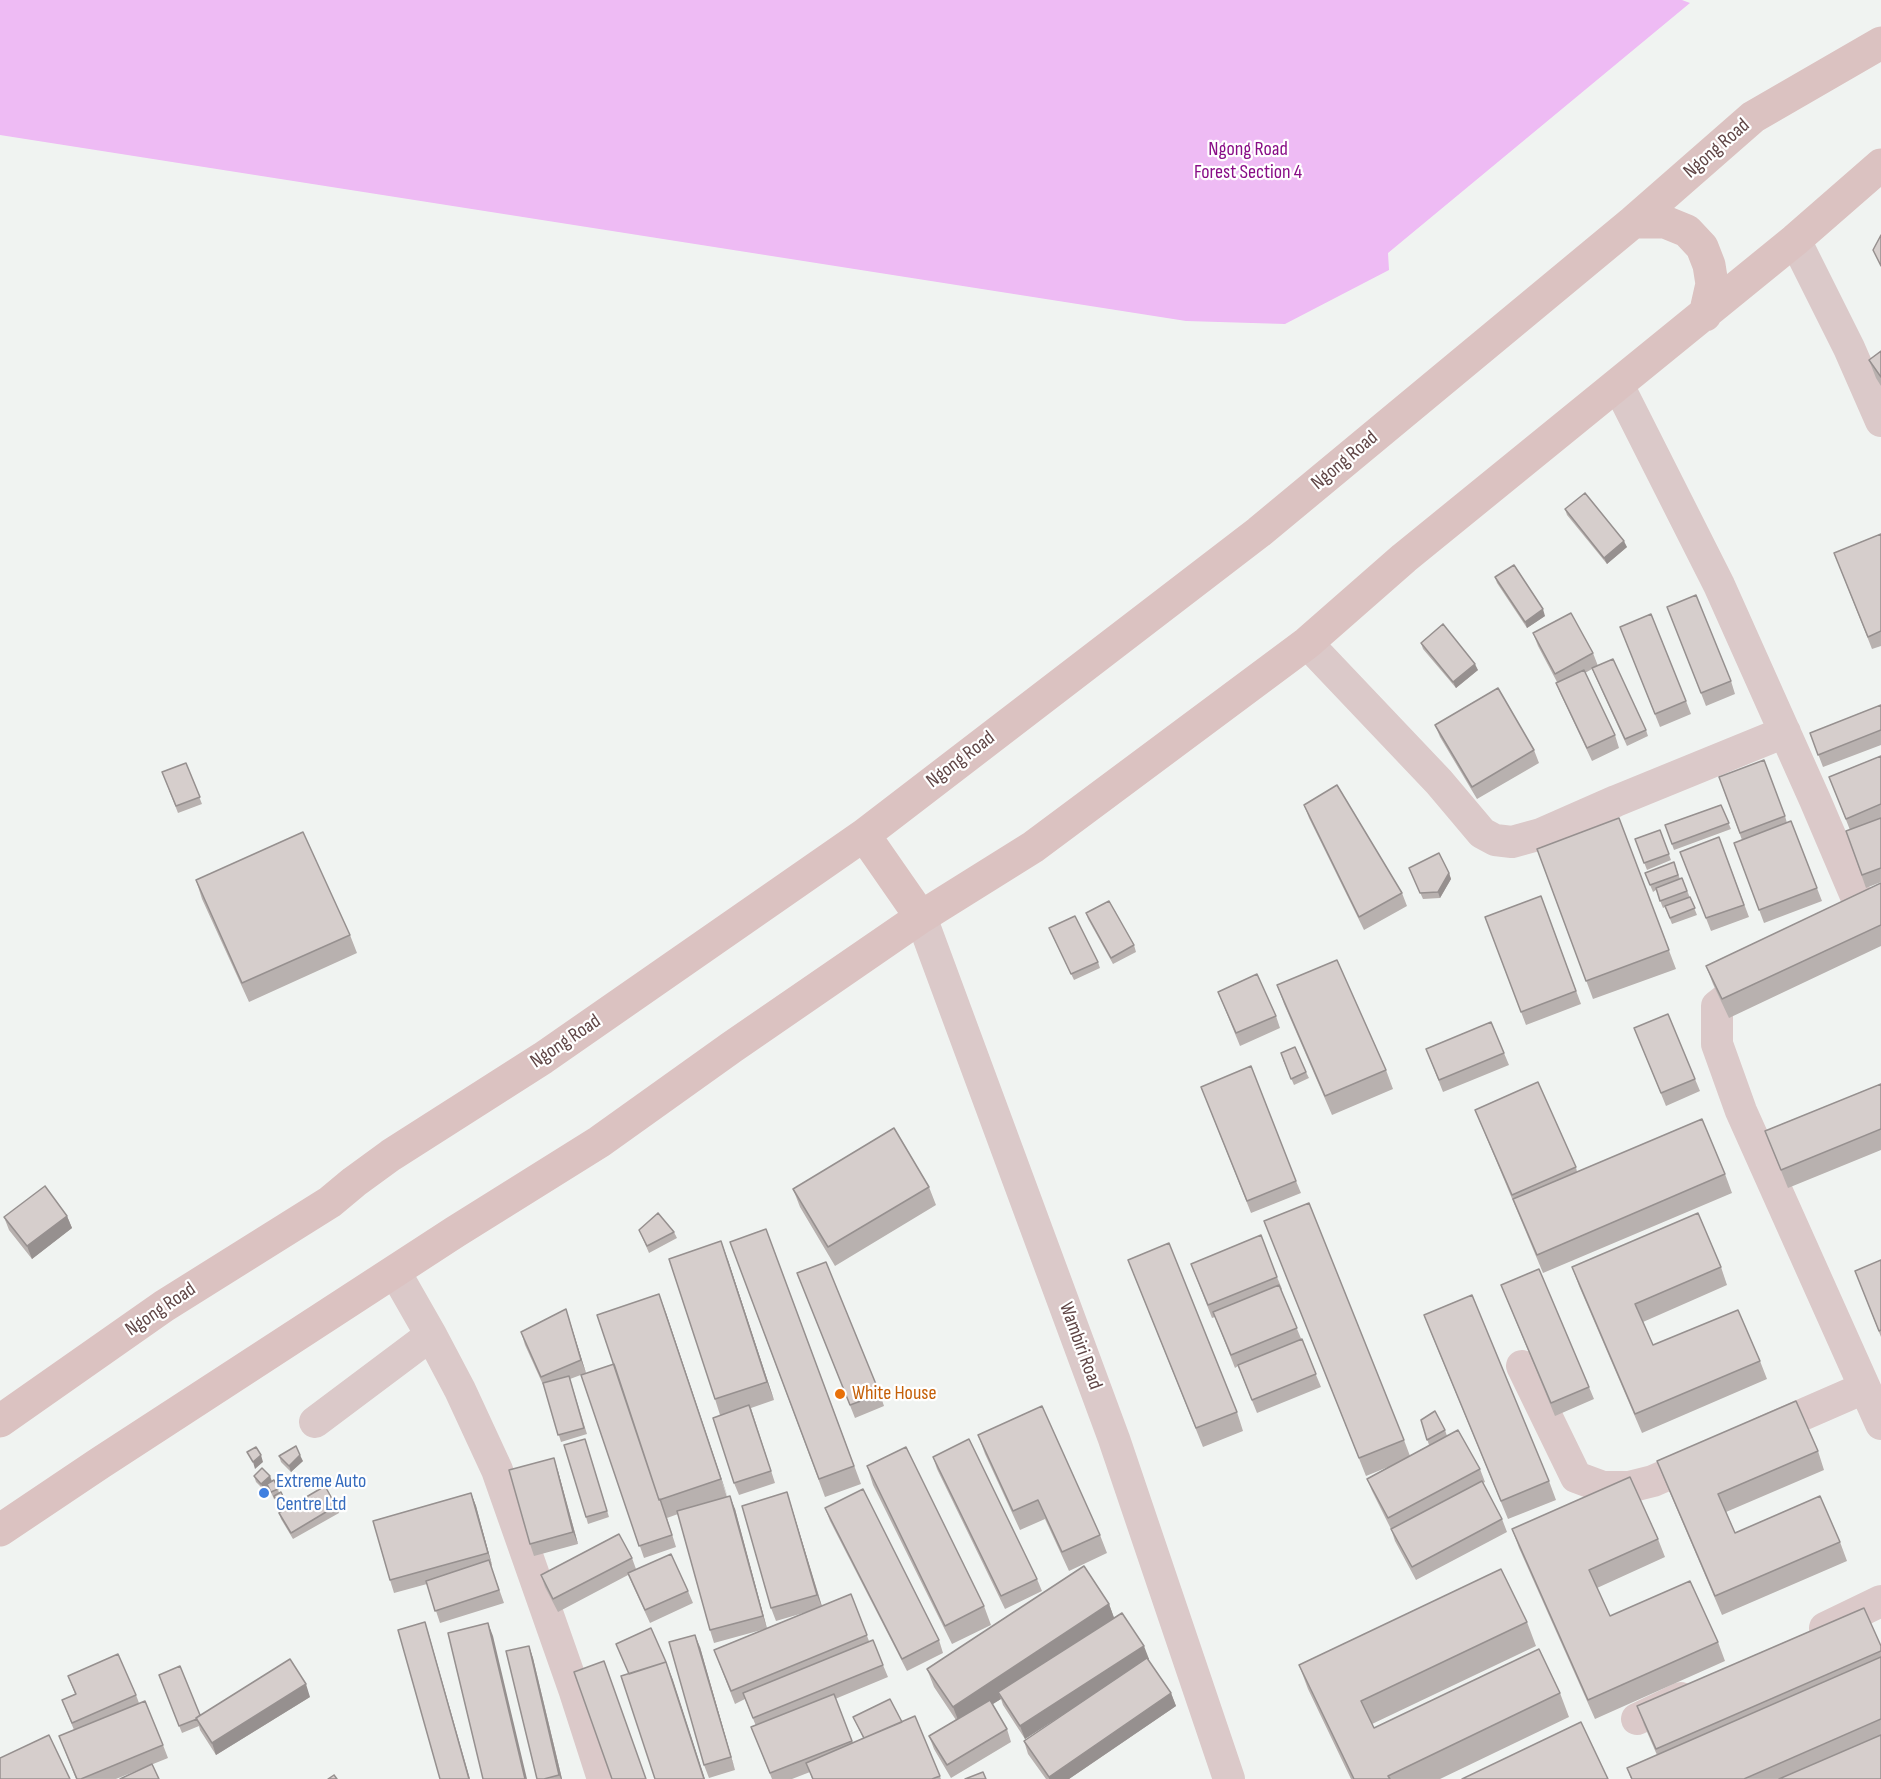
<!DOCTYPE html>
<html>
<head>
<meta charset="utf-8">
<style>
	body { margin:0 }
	canvas { display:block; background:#f0f3f1 }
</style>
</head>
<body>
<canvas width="1881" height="1779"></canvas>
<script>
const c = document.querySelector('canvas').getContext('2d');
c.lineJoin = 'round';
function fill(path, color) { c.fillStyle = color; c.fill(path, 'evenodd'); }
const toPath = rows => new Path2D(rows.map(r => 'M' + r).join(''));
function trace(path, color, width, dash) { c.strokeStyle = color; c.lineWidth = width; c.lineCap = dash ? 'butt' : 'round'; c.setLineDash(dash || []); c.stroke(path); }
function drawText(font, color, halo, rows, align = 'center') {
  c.font = font + ' "Sofia Sans Condensed",sans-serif'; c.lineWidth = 4.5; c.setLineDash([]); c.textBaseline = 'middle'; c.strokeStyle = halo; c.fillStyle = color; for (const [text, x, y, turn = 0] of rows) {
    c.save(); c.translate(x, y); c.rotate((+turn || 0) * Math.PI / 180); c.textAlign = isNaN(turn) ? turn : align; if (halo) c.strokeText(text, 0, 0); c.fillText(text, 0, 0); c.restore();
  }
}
fill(toPath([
	[0,0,1682,0,1690,3,1388,253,1389,270,1285,324,1186,321,0,135]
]), '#eebbf4');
trace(toPath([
	[1795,240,1849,348,1881,421],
	[1618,385,1719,585,1815,800,1867,922,1881,918],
	[1307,643,1439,782,1482,833,1495,840,1512,842,1541,834,1616,801,1785,732],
	[921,917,1114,1439,1229,1779],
	[1755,976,1717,1006,1717,1044,1741,1111,1881,1424],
	[395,1272,431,1335,460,1390,497,1470,575,1692,603,1779],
	[1522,1366,1576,1477,1603,1487,1629,1487,1653,1481,1701,1460],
	[315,1422,431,1335],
	[1763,1432,1864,1388],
	[1825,1628,1881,1601],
	[1637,1719,1681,1698]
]), '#dbc9c9', 32);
trace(toPath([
	[1633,222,1665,222,1687,231,1702,247,1709,265,1712,284,1705,315],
	[864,835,921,917],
	[0,1421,164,1306,330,1202,354,1182,391,1155,543,1058,864,835,1259,532,1633,222,1753,117,1881,43],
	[0,1530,100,1463,455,1232,599,1142,732,1047,921,917,1033,847,1307,643,1404,558,1795,240,1881,165]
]), '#dbc2c1', 33);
fill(toPath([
	[1881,351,1881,386,1876,378,1869,360],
	[1565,509,1627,547,1607,564,1567,515],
	[1881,534,1881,646,1872,649,1834,553],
	[1495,577,1545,616,1527,628,1497,583],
	[1672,619,1731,681,1735,694,1706,706],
	[1620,627,1686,701,1691,714,1660,727],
	[1533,633,1593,653,1598,666,1646,730,1648,736,1627,746,1592,669,1585,673,1615,735,1619,748,1592,761,1561,695,1556,683,1557,682,1538,646],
	[1421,643,1478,670,1456,688,1423,649],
	[1881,705,1881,745,1823,767,1810,733],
	[1435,725,1534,750,1539,763,1477,799,1440,737],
	[1881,756,1881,882,1866,888,1846,831,1850,830,1829,777],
	[186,763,202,804,178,813,162,772],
	[1719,777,1785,816,1787,823,1791,821,1822,901,1764,923,1734,843,1742,840],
	[1304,805,1402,893,1407,906,1364,930,1309,818],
	[1721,805,1731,829,1674,850,1665,825],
	[1619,818,1676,969,1593,999,1537,849],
	[1660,830,1671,860,1647,870,1635,839],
	[1719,837,1749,917,1711,931,1680,852],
	[1674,862,1680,879,1682,878,1697,915,1672,924,1665,907,1663,908,1656,890,1653,892,1645,873],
	[1409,868,1449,873,1451,879,1440,898,1423,899],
	[196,880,350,935,357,953,249,1002,202,899],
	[1881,883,1881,946,1729,1018,1713,984,1706,966],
	[1541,896,1581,1004,1526,1025,1485,917],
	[1086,913,1134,945,1136,952,1113,964,1088,919],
	[1049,928,1098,962,1100,968,1074,980],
	[1277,985,1386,1070,1393,1089,1332,1115,1284,1004],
	[1218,992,1276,1016,1280,1028,1240,1046],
	[1634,1028,1695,1079,1700,1091,1666,1106],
	[1426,1049,1504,1053,1509,1065,1443,1092],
	[1283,1060,1306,1072,1309,1078,1294,1085],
	[1881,1084,1881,1150,1788,1188,1765,1131],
	[1201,1087,1296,1181,1301,1193,1251,1213],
	[1475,1110,1576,1167,1577,1172,1725,1174,1732,1193,1543,1273],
	[929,1187,936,1205,835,1266,800,1207,793,1189],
	[67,1216,72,1228,32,1259,9,1230,4,1217],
	[1264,1221,1404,1440,1410,1456,1429,1445,1421,1420,1445,1430,1447,1436,1480,1469,1485,1482,1483,1483,1502,1519,1507,1532,1416,1580,1395,1541,1391,1529,1372,1491,1367,1479,1388,1467,1366,1476],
	[766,1229,861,1484,825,1497,730,1242],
	[639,1230,674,1232,677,1238,649,1253],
	[728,1260,774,1400,751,1408,775,1483,739,1495,734,1483,720,1415,715,1399],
	[1128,1260,1237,1412,1243,1431,1203,1447],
	[1881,1260,1881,1337,1855,1271],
	[1191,1264,1277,1277,1282,1289,1281,1290,1321,1387,1257,1413,1238,1366,1235,1368,1215,1317,1212,1318],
	[1572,1267,1721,1267,1727,1285,1643,1322,1653,1345,1760,1361,1767,1379,1642,1433,1579,1286],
	[797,1273,880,1394,884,1406,855,1418],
	[1501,1285,1589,1387,1594,1399,1555,1416],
	[566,1309,586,1373,570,1379,587,1434,561,1442,544,1387,525,1345,521,1332],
	[666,1313,727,1497,735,1509,767,1628,810,1611,776,1621,771,1608,787,1492,822,1606,851,1594,869,1641,883,1665,888,1677,835,1699,853,1743,863,1738,853,1717,902,1722,915,1716,941,1779,812,1779,810,1772,792,1779,772,1779,751,1727,756,1726,745,1699,735,1704,714,1650,765,1629,714,1643,710,1630,678,1514,667,1518,676,1547,644,1558,581,1375,614,1364],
	[1424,1315,1549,1481,1556,1500,1508,1519,1431,1333],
	[978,1435,1100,1535,1107,1553,1069,1571,1045,1519,1020,1530,985,1454],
	[587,1445,609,1517,588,1524,586,1517],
	[1818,1451,1824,1470,1726,1512,1735,1533,1840,1542,1847,1561,1722,1615,1664,1479,1657,1461],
	[279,1456,303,1461,291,1472,281,1462],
	[933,1457,1037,1579,1042,1591,1005,1609,937,1469],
	[867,1466,984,1606,991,1625,952,1644,873,1485],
	[558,1471,578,1544,534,1556,530,1544],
	[254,1476,270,1476,272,1481,278,1489,279,1493,286,1503,288,1508,336,1506,339,1513,293,1539,281,1519,279,1513,281,1512,275,1498,274,1499,268,1486,264,1490,256,1482],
	[471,1493,476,1506,492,1565,491,1566,504,1603,440,1623,427,1584,394,1593,390,1580],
	[825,1508,939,1640,943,1653,907,1671,830,1521],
	[1512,1529,1658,1539,1665,1557,1597,1588,1610,1616,1718,1642,1725,1661,1595,1719,1519,1548],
	[632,1558,636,1569,688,1591,693,1603,650,1623,633,1586,628,1575,558,1612,545,1587,541,1575],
	[1109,1604,1114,1618,1149,1659,1148,1660,1171,1693,1176,1706,1069,1779,1046,1779,1028,1754,1024,1741,1076,1706,1025,1739,1003,1705,1001,1699,992,1704,1007,1729,1011,1742,951,1778,934,1749,929,1736,956,1720,934,1687,927,1669],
	[1527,1622,1536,1646,1372,1724,1374,1728,1560,1693,1569,1717,1440,1779,1351,1779,1308,1689,1299,1665],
	[529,1646,533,1658,562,1779,537,1779],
	[1881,1646,1881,1779,1631,1779,1627,1768,1657,1755,1644,1725,1637,1706],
	[700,1647,735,1770,709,1778,704,1765],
	[159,1675,200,1715,310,1697,216,1755,200,1730,199,1726,182,1733],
	[68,1676,136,1695,139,1703,163,1745,168,1758,116,1779,76,1779,59,1736,74,1730,62,1700,75,1694]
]), '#b8b1af');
fill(toPath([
	[1624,541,1627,547,1607,564,1604,558],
	[1543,609,1545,616,1527,628,1525,622],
	[1475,664,1478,670,1456,688,1453,682],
	[1449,873,1451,879,1440,898,1438,892],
	[67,1216,72,1228,32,1259,27,1246],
	[721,1241,728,1260,774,1400,767,1382],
	[659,1294,666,1313,728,1498,721,1479],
	[566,1309,570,1322,586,1373,581,1360],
	[261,1455,263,1462,255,1469,253,1462],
	[300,1455,303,1461,291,1472,289,1466],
	[554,1458,558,1471,578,1544,573,1532],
	[270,1476,272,1483,264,1490,261,1484],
	[787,1492,791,1505,822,1607,817,1595],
	[471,1493,476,1506,492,1565,488,1553],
	[730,1496,735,1509,767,1629,763,1616],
	[1109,1604,1116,1623,998,1692,1001,1699,960,1725,953,1707],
	[425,1622,429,1635,470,1779,469,1779],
	[488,1623,493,1636,527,1779,525,1779],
	[695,1635,700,1647,735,1770,731,1757],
	[529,1646,533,1658,562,1779,561,1779,559,1775],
	[1144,1646,1149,1659,1025,1739,1020,1726],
	[666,1662,673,1680,705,1779,704,1779],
	[306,1684,310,1697,216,1755,212,1743],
	[1171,1693,1176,1706,1069,1779,1049,1779,1049,1777]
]), '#96908f');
const building = toPath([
	[1881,235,1881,266,1873,250,1881,235],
	[1881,351,1881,377,1869,360,1881,351],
	[1585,493,1624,541,1604,558,1565,509,1585,493],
	[1881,534,1881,631,1868,637,1834,553,1881,534],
	[1514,565,1543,609,1525,622,1495,577,1514,565],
	[1696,595,1731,681,1701,693,1667,607,1696,595],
	[1571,613,1593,653,1555,674,1533,633,1571,613],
	[1651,614,1686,701,1655,714,1620,627,1651,614],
	[1443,624,1475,664,1453,682,1421,643,1443,624],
	[1613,659,1646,730,1625,739,1592,668,1613,659],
	[1584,670,1615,735,1587,748,1556,683,1584,670],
	[1498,688,1534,750,1472,787,1435,725,1498,688],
	[1881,705,1881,730,1818,755,1810,733,1881,705],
	[1881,756,1881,804,1846,819,1829,777,1881,756],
	[1764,760,1785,816,1740,833,1719,777,1764,760],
	[186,763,200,797,176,806,162,772,186,763],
	[1337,785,1402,893,1359,917,1304,805,1337,785],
	[1721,805,1729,823,1672,844,1665,825,1721,805],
	[1619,818,1669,950,1586,981,1537,849,1619,818],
	[1881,818,1881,868,1862,875,1846,831,1881,818],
	[1791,821,1817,888,1759,910,1734,843,1791,821],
	[1660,830,1669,854,1644,863,1635,839,1660,830],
	[303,832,350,935,242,983,196,880,303,832],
	[1719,837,1744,905,1706,918,1680,852,1719,837],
	[1439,853,1449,873,1438,892,1420,893,1409,868,1439,853],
	[1674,862,1678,875,1650,885,1645,873,1674,862],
	[1682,878,1687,891,1660,901,1656,888,1682,878],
	[1881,883,1881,925,1722,999,1706,966,1881,883],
	[1541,896,1576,991,1521,1012,1485,917,1541,896],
	[1690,897,1695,908,1670,918,1665,906,1690,897],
	[1109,901,1134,945,1111,958,1086,913,1109,901],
	[1075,916,1098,962,1071,974,1049,928,1075,916],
	[1337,960,1386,1070,1325,1096,1277,985,1337,960],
	[1257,974,1276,1016,1236,1033,1218,992,1257,974],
	[1668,1014,1695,1079,1661,1093,1634,1028,1668,1014],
	[1491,1022,1504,1053,1439,1080,1426,1049,1491,1022],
	[1295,1047,1306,1072,1291,1079,1281,1053,1295,1047],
	[1251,1066,1296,1181,1247,1201,1201,1087,1251,1066],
	[1538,1082,1576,1167,1512,1195,1475,1110,1538,1082],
	[1881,1084,1881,1129,1781,1170,1765,1131,1881,1084],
	[1702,1119,1725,1174,1537,1255,1513,1199,1702,1119],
	[894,1128,929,1187,828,1247,793,1189,894,1128],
	[45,1186,67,1216,27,1246,4,1217,45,1186],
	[1309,1203,1404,1440,1359,1458,1264,1221,1309,1203],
	[658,1213,674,1232,647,1246,639,1230,658,1213],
	[1698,1213,1721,1267,1635,1304,1653,1345,1738,1310,1760,1361,1635,1414,1572,1267,1698,1213],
	[766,1229,854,1466,819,1479,730,1242,766,1229],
	[1261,1235,1277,1277,1208,1305,1191,1264,1261,1235],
	[721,1241,767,1382,715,1399,669,1259,721,1241],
	[1169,1243,1237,1412,1196,1428,1128,1260,1169,1243],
	[1881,1260,1881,1330,1879,1331,1855,1271,1881,1260],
	[826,1262,880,1394,850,1405,797,1273,826,1262],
	[1539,1269,1589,1387,1551,1403,1501,1285,1539,1269],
	[1279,1285,1297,1328,1231,1355,1213,1312,1279,1285],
	[659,1294,721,1479,659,1500,597,1315,659,1294],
	[1472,1295,1549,1481,1501,1501,1424,1315,1472,1295],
	[566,1309,581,1360,541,1377,521,1332,566,1309],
	[1302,1339,1316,1374,1252,1400,1238,1365,1302,1339],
	[614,1364,659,1500,660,1499,672,1535,639,1546,581,1375,614,1364],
	[569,1376,584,1428,558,1435,543,1383,569,1376],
	[1796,1401,1818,1451,1718,1494,1735,1533,1820,1496,1840,1542,1715,1596,1657,1461,1796,1401],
	[749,1405,771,1471,734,1483,713,1418,749,1405],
	[1042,1406,1100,1535,1062,1552,1038,1500,1013,1511,978,1435,1042,1406],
	[1435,1411,1445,1430,1427,1440,1421,1420,1435,1411],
	[1458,1430,1480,1469,1388,1518,1367,1479,1458,1430],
	[585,1439,607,1511,586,1517,564,1445,585,1439],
	[969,1439,1037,1579,1001,1596,933,1457,969,1439],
	[296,1446,300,1455,289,1466,279,1456,296,1446],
	[256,1447,261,1455,253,1462,247,1452,256,1447],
	[906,1447,984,1606,945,1626,867,1466,906,1447],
	[554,1458,573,1532,530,1544,509,1470,554,1458],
	[262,1468,270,1476,261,1484,254,1476,262,1468],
	[1630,1477,1658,1539,1589,1570,1610,1616,1690,1581,1718,1642,1588,1700,1512,1529,1630,1477],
	[274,1480,278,1489,271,1492,267,1484,274,1480],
	[1482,1481,1502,1519,1412,1567,1391,1529,1482,1481],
	[325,1486,336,1506,291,1533,279,1513,325,1486],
	[863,1489,939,1640,902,1659,825,1508,863,1489],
	[281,1492,286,1503,279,1506,274,1496,281,1492],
	[787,1492,817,1595,771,1608,742,1506,787,1492],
	[471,1493,488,1553,390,1580,373,1521,471,1493],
	[730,1496,763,1616,710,1630,677,1511,730,1496],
	[619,1534,632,1558,553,1599,541,1575,619,1534],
	[671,1554,688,1591,645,1610,628,1573,671,1554],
	[489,1560,499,1590,435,1611,426,1581,489,1560],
	[1084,1566,1109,1604,953,1707,927,1669,1084,1566],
	[1501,1569,1527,1622,1361,1701,1374,1728,1539,1649,1560,1693,1388,1776,1390,1779,1354,1779,1299,1665,1501,1569],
	[851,1594,867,1635,731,1691,714,1650,851,1594],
	[1864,1608,1881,1646,1881,1651,1656,1749,1637,1706,1864,1608],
	[1122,1613,1144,1646,1020,1726,998,1692,1122,1613],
	[425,1622,469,1779,440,1779,398,1630,425,1622],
	[488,1623,525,1779,483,1779,448,1633,488,1623],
	[651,1628,666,1662,629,1674,616,1644,651,1628],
	[695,1635,731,1757,704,1765,669,1642,695,1635],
	[873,1640,883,1665,753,1718,743,1693,873,1640],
	[529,1646,559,1775,544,1779,537,1779,506,1651,529,1646],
	[118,1654,136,1695,72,1723,62,1700,76,1694,68,1676,118,1654],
	[1881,1657,1881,1719,1744,1779,1632,1779,1627,1768,1881,1657],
	[1147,1658,1171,1693,1049,1777,1024,1741,1147,1658],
	[290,1659,306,1684,212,1743,196,1718,290,1659],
	[604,1661,646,1779,612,1779,574,1672,604,1661],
	[666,1662,704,1779,655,1779,621,1676,666,1662],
	[180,1666,200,1715,196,1718,197,1719,179,1726,159,1675,180,1666],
	[834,1694,852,1741,770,1773,751,1727,834,1694],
	[890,1699,902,1722,864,1738,853,1717,890,1699],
	[990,1700,1007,1729,947,1765,929,1736,990,1700],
	[145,1701,163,1745,81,1779,77,1779,59,1736,145,1701],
	[915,1716,940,1776,932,1779,813,1779,806,1763,915,1716],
	[1581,1722,1608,1779,1462,1779,1581,1722],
	[49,1735,70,1779,0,1779,0,1758,49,1735],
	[1881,1735,1881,1779,1779,1779,1881,1735],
	[152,1764,159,1779,120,1779,152,1764],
	[983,1772,986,1779,965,1779,983,1772],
	[334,1775,337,1779,328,1779,334,1775]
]);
fill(building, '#d6cecc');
trace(building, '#96908f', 1.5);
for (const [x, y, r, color] of [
	[840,1394,6,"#e8710a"],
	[264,1493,6,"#3f7fe0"]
]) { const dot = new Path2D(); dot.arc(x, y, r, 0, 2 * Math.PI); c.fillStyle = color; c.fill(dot); trace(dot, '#fff', 2); }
drawText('20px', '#604646', '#fff', [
	["Ngong Road",1717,149,-41],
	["Ngong Road",1345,461,-40],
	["Ngong Road",961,760,-37],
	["Ngong Road",566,1042,-34],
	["Ngong Road",161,1310,-34],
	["Wambiri Road",1080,1346,70]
]);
drawText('20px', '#890e87', '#fff', [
	["Ngong Road",1248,150],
	["Forest Section 4",1248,173]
]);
drawText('20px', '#c56008', '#fff', [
	["White House",852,1394]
], 'left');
drawText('20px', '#366cbe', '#fff', [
	["Extreme Auto",276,1482],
	["Centre Ltd",276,1505]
], 'left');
</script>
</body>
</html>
